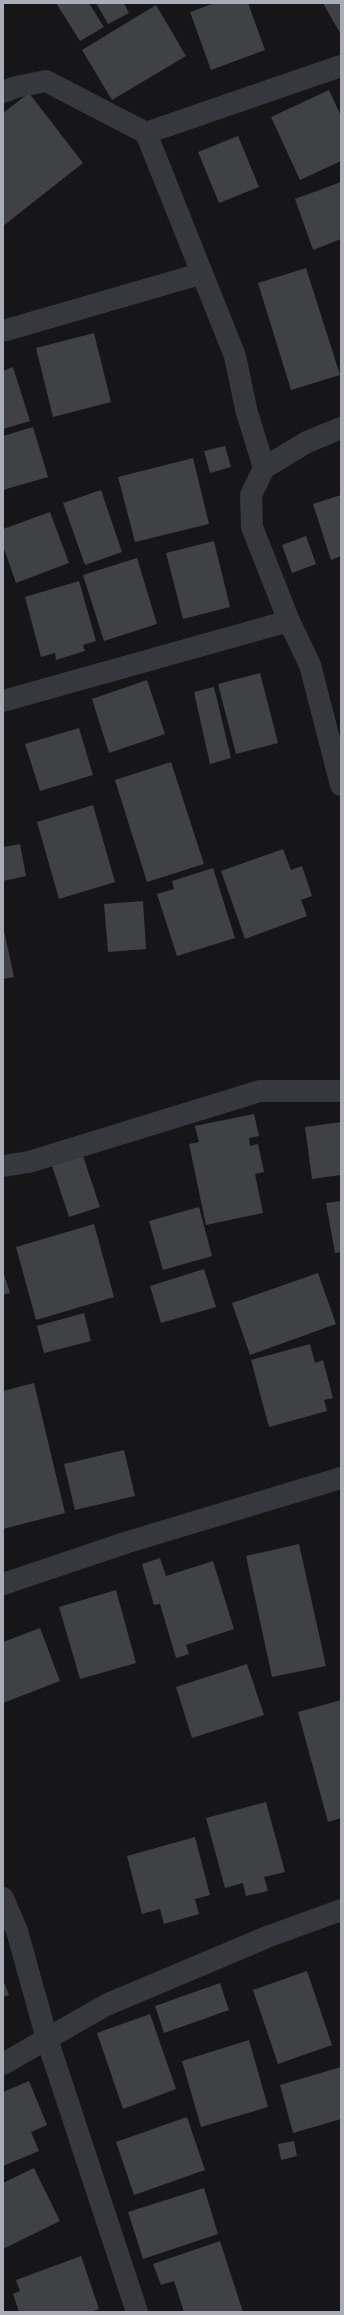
<!DOCTYPE html>
<html>
<head>
<meta charset="utf-8">
<style>
	body { margin:0 }
	#map { position:relative; width:344px; height:2315px; overflow:hidden; background:#161618; font-family:"IBM Plex Sans",sans-serif }
	canvas { display:block }
	.frame { position:absolute; inset:0; border:4px solid #a8adb8; pointer-events:none }
</style>
</head>
<body>
<div id="map">
<canvas width="344" height="2315"></canvas>
<div class="frame"></div>
</div>
<script>
const c = document.querySelector('canvas').getContext('2d');
c.lineJoin = 'round';
function fill(path, color) { c.fillStyle = color; c.fill(path, 'evenodd'); }
const toPath = rows => new Path2D(rows.map(r => 'M' + r).join(''));
function trace(path, color, width, dash) { c.strokeStyle = color; c.lineWidth = width; c.lineCap = dash ? 'butt' : 'round'; c.setLineDash(dash || []); c.stroke(path); }
fill(toPath([
	[56,3,89,3,104,27,80,41],
	[96,3,124,3,129,13,108,24],
	[215,3,248,3,265,50,211,70,190,12],
	[323,3,341,3,341,35],
	[156,5,186,56,112,100,82,50],
	[329,90,341,116,341,161,300,180,271,117],
	[29,93,83,163,3,226,3,113],
	[238,136,259,187,219,203,198,152],
	[341,182,341,239,313,250,295,199],
	[306,268,340,375,291,390,258,283],
	[94,333,111,402,53,417,36,348],
	[13,367,30,421,3,429,3,371],
	[33,427,48,477,3,490,3,436],
	[225,446,231,467,210,473,204,451],
	[193,458,209,524,135,542,118,477],
	[101,490,122,552,85,565,63,503],
	[341,495,341,556,331,560,313,504],
	[50,512,69,563,16,583,3,546,3,529],
	[306,536,316,564,292,573,282,545],
	[214,541,230,607,183,619,166,553],
	[137,558,157,624,104,641,83,575],
	[79,581,96,641,83,645,85,651,56,660,55,653,41,657,25,597],
	[260,673,278,743,236,754,218,684],
	[147,680,165,734,109,753,92,699],
	[214,687,231,758,210,764,194,692],
	[79,728,93,775,40,791,25,744],
	[171,762,204,864,147,882,115,780],
	[93,805,115,882,59,899,37,822],
	[20,844,26,876,3,881,3,847],
	[283,849,291,870,302,866,312,896,301,900,307,916,245,939,221,871],
	[213,868,235,938,177,956,157,894,174,889,172,881],
	[143,901,146,949,108,952,104,904],
	[3,926,14,977,3,979],
	[254,1114,259,1136,249,1138,250,1146,258,1144,264,1172,255,1174,263,1213,206,1225,189,1144,199,1142,195,1126],
	[341,1122,341,1175,312,1179,305,1127],
	[83,1156,100,1207,69,1217,52,1166],
	[341,1201,341,1252,335,1253,326,1203],
	[199,1207,212,1256,163,1270,149,1221],
	[94,1224,114,1297,36,1320,16,1247],
	[204,1269,216,1307,161,1323,150,1286],
	[3,1271,10,1293,3,1295],
	[318,1273,336,1324,250,1355,232,1303],
	[84,1313,91,1341,44,1353,37,1326],
	[310,1344,315,1363,323,1360,333,1398,324,1400,327,1411,269,1427,251,1360],
	[34,1383,65,1513,3,1529,3,1391],
	[124,1450,135,1496,75,1510,64,1464],
	[299,1544,326,1666,272,1677,246,1556],
	[160,1558,166,1576,213,1561,234,1629,186,1645,189,1654,176,1658,160,1604,154,1605,142,1564],
	[116,1590,136,1663,80,1679,59,1607],
	[40,1628,60,1681,3,1703,3,1642],
	[247,1664,264,1715,192,1738,176,1687],
	[341,1700,341,1818,328,1822,298,1712],
	[266,1802,285,1872,264,1877,268,1891,246,1896,243,1883,225,1888,206,1818],
	[195,1837,210,1895,195,1899,199,1914,164,1924,160,1909,142,1914,127,1856],
	[307,1971,332,2045,278,2064,253,1990],
	[3,1980,9,1995,3,1997],
	[220,1983,229,2010,164,2033,155,2006],
	[150,2014,176,2089,123,2109,97,2033],
	[249,2040,268,2107,201,2127,182,2061],
	[341,2067,341,2119,293,2133,280,2085],
	[29,2081,47,2125,31,2132,39,2151,3,2166,3,2092],
	[187,2117,205,2170,134,2195,116,2142],
	[294,2141,297,2156,281,2160,278,2144],
	[34,2168,60,2221,3,2249,3,2183],
	[204,2188,218,2234,143,2259,128,2212],
	[220,2241,243,2312,184,2312,174,2281,161,2285,153,2264],
	[81,2256,99,2309,90,2312,19,2312,13,2294,20,2291,16,2280]
]), '#404145');
trace(toPath([
	[3,92,16,87,46,81,146,133,235,356,246,409,264,468],
	[146,133,341,66],
	[3,331,200,274],
	[341,428,307,442,264,468,251,495,252,527,289,621,310,665,341,785],
	[3,701,289,621],
	[3,1166,29,1162,260,1091,341,1091],
	[3,1584,128,1542,341,1478],
	[3,1898,17,1931,47,2039,137,2312],
	[3,2064,106,2005,267,1937,341,1910]
]), '#37383d', 22);
</script>
</body>
</html>
